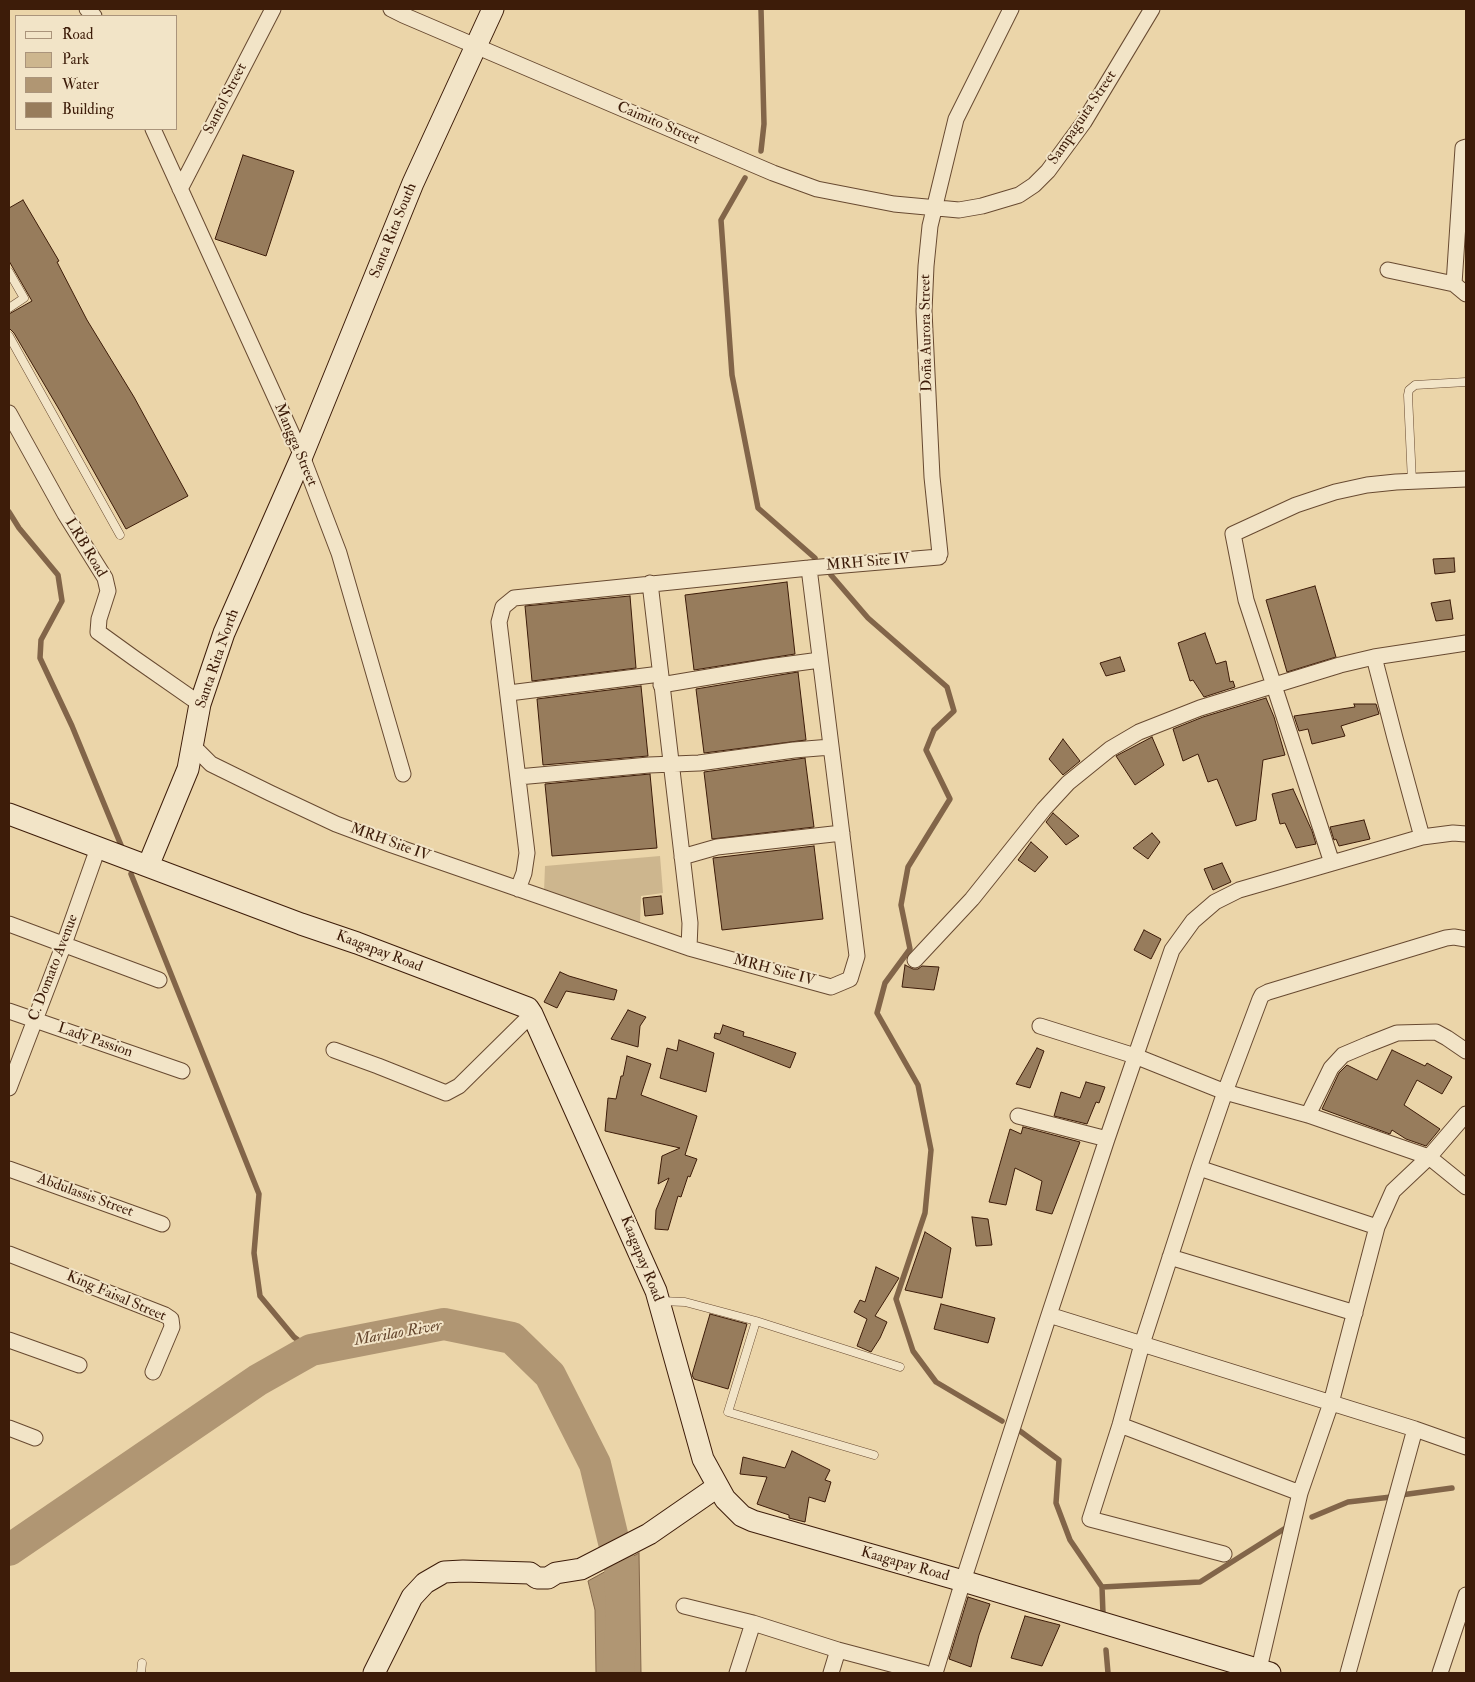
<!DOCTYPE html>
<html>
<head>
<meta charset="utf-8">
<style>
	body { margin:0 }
	#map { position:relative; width:1475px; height:1682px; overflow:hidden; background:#ebd5a9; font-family:"IM FELL Double Pica",serif }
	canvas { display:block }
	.frame { position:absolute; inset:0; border:10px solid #3d1c09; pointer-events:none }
	.legend { position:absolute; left:15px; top:15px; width:162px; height:115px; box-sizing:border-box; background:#f2e4c7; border:1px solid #aa947b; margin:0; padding:6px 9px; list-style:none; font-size:15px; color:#3d1c09 }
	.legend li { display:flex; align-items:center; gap:10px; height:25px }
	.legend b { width:25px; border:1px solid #aa947b }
</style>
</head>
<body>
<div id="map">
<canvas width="1475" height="1682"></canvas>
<div class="frame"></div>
<ul class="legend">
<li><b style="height:6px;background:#f2e4c7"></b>Road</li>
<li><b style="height:14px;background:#cdb68e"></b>Park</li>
<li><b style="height:14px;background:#b09673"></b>Water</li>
<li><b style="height:14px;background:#977c5c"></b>Building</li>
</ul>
</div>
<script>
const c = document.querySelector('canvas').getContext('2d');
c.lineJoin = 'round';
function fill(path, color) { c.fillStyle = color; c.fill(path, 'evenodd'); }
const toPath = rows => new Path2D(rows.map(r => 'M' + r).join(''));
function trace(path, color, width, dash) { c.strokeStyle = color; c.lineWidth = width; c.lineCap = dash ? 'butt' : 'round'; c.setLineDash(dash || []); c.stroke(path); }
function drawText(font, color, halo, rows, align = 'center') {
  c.font = font + ' "IM FELL Double Pica",serif'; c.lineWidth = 4; c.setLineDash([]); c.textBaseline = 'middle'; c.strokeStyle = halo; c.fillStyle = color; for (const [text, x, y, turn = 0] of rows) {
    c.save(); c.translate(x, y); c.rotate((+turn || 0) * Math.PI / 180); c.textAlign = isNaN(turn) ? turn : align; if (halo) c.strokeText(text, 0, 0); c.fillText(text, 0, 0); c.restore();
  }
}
fill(toPath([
	[660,856,663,893,641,896,640,924,544,892,545,866]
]), '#cdb68e');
const water = toPath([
	[639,1553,641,1673,596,1673,595,1610,588,1581,639,1553]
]);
fill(water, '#b09673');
trace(water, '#826549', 1);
trace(toPath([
	[761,151,764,124,761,9],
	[745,178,721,220,732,375,758,508,815,558],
	[9,512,19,528,58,575,62,601,41,640,40,658,72,726,123,850],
	[831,575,868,618,947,687,954,711,934,730,926,750,950,799,908,867,901,905,910,949,885,983,877,1013,918,1085,931,1150,925,1213,896,1299,913,1351,936,1382,1002,1421],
	[131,874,259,1194,254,1253,260,1296,294,1337,311,1350],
	[1020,1431,1059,1460,1056,1503,1070,1540,1102,1587,1103,1614],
	[1401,1495,1452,1488],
	[1312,1517,1348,1502,1391,1497],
	[1102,1587,1200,1582,1284,1529],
	[1106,1650,1108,1673]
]), '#826549', 5.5);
trace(toPath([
	[9,1550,258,1380,311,1350,444,1324,512,1338,550,1375,595,1464,620,1567,622,1617,618,1673]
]), '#b09673', 32);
const building = toPath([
	[243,155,294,171,266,256,215,239,243,155],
	[23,200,59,261,57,262,87,320,134,397,188,496,126,529,60,411,14,333,9,328,9,314,32,301,9,261,9,208,23,200],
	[1454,558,1455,572,1435,574,1433,559,1454,558],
	[787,582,795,654,694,670,685,595,787,582],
	[1315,586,1336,657,1287,672,1266,600,1315,586],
	[630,596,636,668,532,681,525,606,630,596],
	[1450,600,1453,619,1436,621,1431,603,1450,600],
	[1205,633,1216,664,1226,661,1230,682,1233,681,1235,687,1204,697,1193,680,1190,681,1178,643,1205,633],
	[1120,657,1125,671,1106,676,1100,663,1120,657],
	[798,672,806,740,704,753,696,689,798,672],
	[641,686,648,756,543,765,537,699,641,686],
	[1266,698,1274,717,1285,755,1263,760,1256,820,1236,826,1217,779,1208,782,1198,754,1183,761,1173,729,1203,717,1266,698],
	[1354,704,1376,704,1379,714,1341,726,1345,736,1312,744,1308,729,1299,731,1294,716,1355,707,1354,704],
	[1152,737,1164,765,1135,785,1116,756,1152,737],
	[1063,739,1080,761,1063,775,1049,759,1063,739],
	[805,758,814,827,712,839,704,772,805,758],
	[650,774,657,848,552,856,545,784,650,774],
	[1293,789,1312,831,1316,844,1296,848,1285,823,1280,824,1272,794,1293,789],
	[1053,813,1079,836,1066,845,1046,822,1053,813],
	[1364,820,1370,839,1339,846,1336,839,1334,840,1330,827,1364,820],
	[1152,833,1160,842,1148,859,1133,848,1152,833],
	[1031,842,1048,857,1035,872,1018,860,1031,842],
	[814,846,823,919,722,930,713,858,814,846],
	[1222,863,1231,882,1213,890,1204,869,1222,863],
	[661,896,663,914,645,916,643,898,661,896],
	[1144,930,1161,939,1151,959,1134,950,1144,930],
	[905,965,913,969,918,969,922,966,939,967,934,990,902,987,905,965],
	[560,972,569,976,617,990,614,1000,566,991,557,1008,544,1002,560,972],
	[628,1010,646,1017,640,1026,638,1047,611,1039,628,1010],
	[723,1025,744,1032,743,1036,751,1038,796,1053,790,1068,714,1038,715,1033,720,1034,723,1025],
	[679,1040,714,1053,706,1092,660,1078,667,1048,677,1051,679,1040],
	[1037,1048,1044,1051,1030,1088,1016,1084,1037,1048],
	[1392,1050,1425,1066,1427,1063,1452,1077,1442,1094,1417,1080,1404,1105,1440,1129,1426,1146,1406,1139,1392,1130,1390,1134,1322,1109,1339,1073,1347,1065,1377,1080,1392,1050],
	[627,1056,651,1064,641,1095,697,1116,685,1155,697,1159,690,1177,688,1176,681,1197,678,1196,668,1230,655,1229,656,1210,669,1178,658,1184,662,1156,680,1148,605,1131,608,1098,616,1099,621,1076,623,1076,627,1056],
	[1086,1082,1105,1087,1099,1103,1096,1102,1087,1124,1054,1116,1061,1092,1080,1098,1086,1082],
	[1023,1127,1080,1142,1052,1214,1036,1210,1042,1181,1015,1168,1006,1205,989,1202,1010,1129,1021,1134,1023,1127],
	[972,1217,988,1219,992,1245,976,1246,972,1217],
	[925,1232,951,1248,942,1298,905,1290,925,1232],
	[876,1267,899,1278,875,1316,887,1322,880,1338,871,1352,857,1346,867,1319,854,1312,860,1300,865,1302,876,1267],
	[941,1304,995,1318,988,1343,934,1329,941,1304],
	[710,1314,747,1324,728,1389,694,1379,692,1375,710,1314],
	[792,1451,830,1470,825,1480,831,1482,825,1502,809,1497,805,1522,789,1518,789,1515,757,1504,767,1477,740,1474,743,1457,785,1468,792,1451],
	[968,1597,990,1604,979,1635,971,1667,949,1659,968,1597],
	[1025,1616,1060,1625,1042,1666,1011,1658,1025,1616]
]);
fill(building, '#977c5c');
trace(building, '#3d1c09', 1);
const lane = toPath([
	[9,272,24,298,9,308],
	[9,336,120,535],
	[1412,482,1408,395,1409,390,1415,385,1466,382],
	[660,1301,685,1302,756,1321,900,1367],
	[756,1321,728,1412,874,1455],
	[141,1673,142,1663]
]);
const street = toPath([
	[87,9,94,16],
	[391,9,403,15,773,173,817,189,894,204,959,210,982,206,1019,195,1034,185,1048,171,1084,122,1152,9],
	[153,129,302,456,339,553,403,774],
	[180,189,273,9],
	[1388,270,1454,284,1466,294],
	[1454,284,1463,148,1466,147],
	[9,413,65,514,105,578,108,591,99,619,98,632,134,658,200,704],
	[940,554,932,477,924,311,926,266,930,226,956,119,1011,9],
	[650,583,690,923,689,948],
	[1374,657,1395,738,1422,837],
	[661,685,768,667,820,660],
	[509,693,660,674],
	[193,746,211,764,270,793,336,824,392,845,689,948,831,987,850,979,857,956,809,568],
	[518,777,649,765,699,763,794,750,831,747],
	[682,857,717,847,842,833],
	[1332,863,1246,600,1233,534,1296,505,1335,492,1367,485,1396,482,1466,479],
	[518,889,524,873,527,853,499,622,503,607,514,598,809,568,939,557],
	[9,924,159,980],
	[915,960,972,899,1044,809,1068,783,1110,749,1139,732,1200,708,1340,665,1374,657,1466,643],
	[9,1011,182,1071],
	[1040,1026,1135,1056,1225,1092,1308,1115,1429,1157,1466,1187],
	[334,1050,378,1066,446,1093,459,1086,532,1014],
	[9,1088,64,944,98,848],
	[1308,1115,1331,1068,1343,1055,1369,1044,1397,1033,1436,1032,1447,1038,1466,1051],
	[1018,1116,1107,1139],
	[1199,1168,1377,1227],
	[9,1169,162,1224],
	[9,1254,165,1315,171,1319,172,1327,153,1372],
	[1170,1257,1355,1313],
	[1049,1315,1415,1429,1466,1447],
	[9,1340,79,1365],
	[1120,1425,1300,1493],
	[9,1428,35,1438],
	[1224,1554,1090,1519,1120,1425,1142,1344,1199,1168,1225,1092,1260,999,1262,995,1268,992,1446,938,1454,937,1466,939],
	[684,1606,753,1623,838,1650,925,1673],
	[737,1673,753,1623],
	[831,1673,838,1650],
	[935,1673,963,1581,1049,1315,1107,1139,1172,950,1193,921,1215,902,1239,890,1422,837,1453,833,1466,834],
	[1258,1673,1300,1493,1331,1403,1377,1227,1393,1191,1429,1157,1466,1114],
	[1348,1673,1415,1429],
	[1440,1673,1466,1595]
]);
const secondary = toPath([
	[9,814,301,924,357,943,528,1008,532,1014,656,1291,703,1459,725,1499,742,1516,753,1521,963,1581,1270,1673],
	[148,866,188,769,200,704,224,633,302,456,413,183,493,9],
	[374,1673,412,1597,425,1583,444,1572,463,1571,530,1573,537,1578,548,1578,556,1573,581,1569,649,1534,717,1487]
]);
trace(lane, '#684a31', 9);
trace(street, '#684a31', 17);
trace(secondary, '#3d1c09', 23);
trace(lane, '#f2e4c7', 8);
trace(street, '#f2e4c7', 15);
trace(secondary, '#f2e4c7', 21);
drawText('15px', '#3d1c09', '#f2e4c7', [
	["Santol Street",226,99,-63],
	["Sampaguita Street",1083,118,-56],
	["Caimito Street",658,124,23],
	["Santa Rita South",394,231,-68],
	["Doña Aurora Street",927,333,-91],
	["Mangga Street",295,445,67],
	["LRB Road",85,548,59],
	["MRH Site IV",868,563,-5],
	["Santa Rita North",218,659,-71],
	["MRH Site IV",390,843,20],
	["Kaagapay Road",379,952,21],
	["C. Domato Avenue",54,968,-69],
	["MRH Site IV",774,971,15],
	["Lady Passion",95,1041,19],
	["Abdulassis Street",85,1196,20],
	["Kaagapay Road",641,1259,68],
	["King Faisal Street",116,1297,23],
	["Kaagapay Road",905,1565,16]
]);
drawText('italic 16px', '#65472e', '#f2e4c7', [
	["Marilao River",398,1334,-10]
]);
</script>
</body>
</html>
